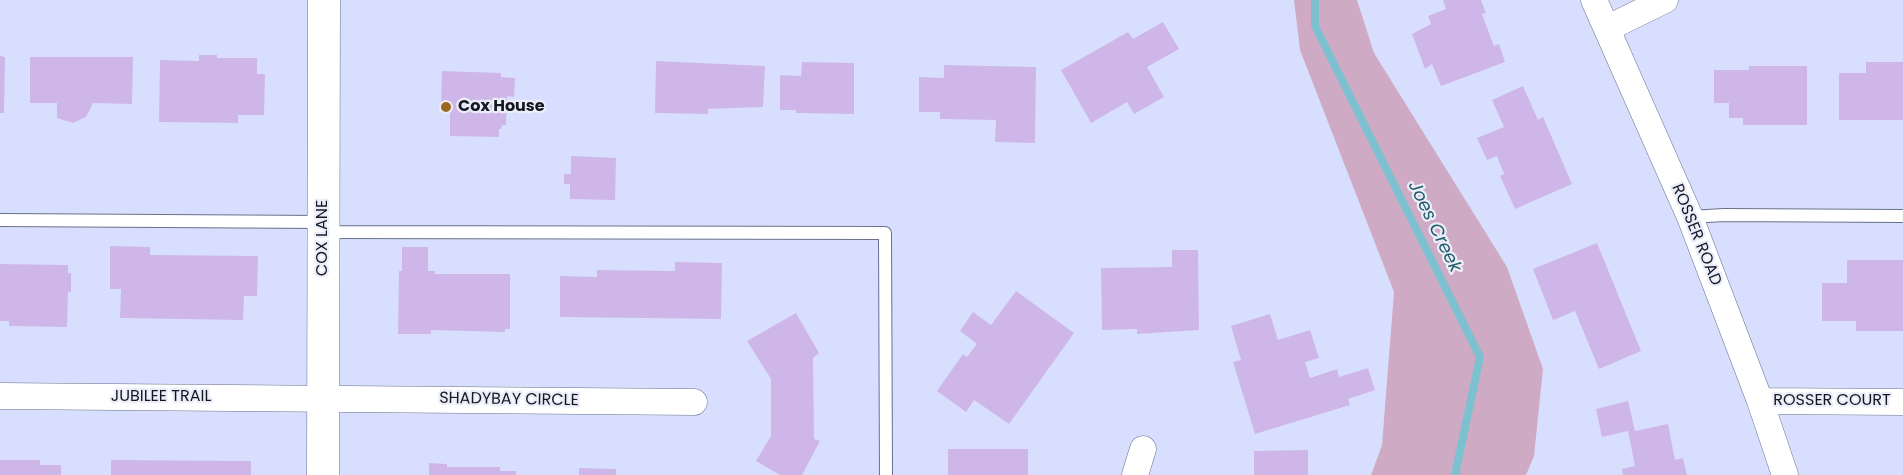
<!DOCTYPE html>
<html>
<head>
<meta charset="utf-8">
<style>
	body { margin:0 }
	canvas { display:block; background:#d8dffe }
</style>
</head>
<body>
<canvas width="1903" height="475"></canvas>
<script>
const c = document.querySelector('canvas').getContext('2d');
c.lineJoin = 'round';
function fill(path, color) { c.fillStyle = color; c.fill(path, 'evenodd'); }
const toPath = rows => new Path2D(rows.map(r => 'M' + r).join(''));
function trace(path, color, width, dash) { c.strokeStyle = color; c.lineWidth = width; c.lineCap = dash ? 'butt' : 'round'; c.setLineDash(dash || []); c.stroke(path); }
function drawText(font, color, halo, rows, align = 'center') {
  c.font = font + ' Poppins,sans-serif'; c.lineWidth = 4.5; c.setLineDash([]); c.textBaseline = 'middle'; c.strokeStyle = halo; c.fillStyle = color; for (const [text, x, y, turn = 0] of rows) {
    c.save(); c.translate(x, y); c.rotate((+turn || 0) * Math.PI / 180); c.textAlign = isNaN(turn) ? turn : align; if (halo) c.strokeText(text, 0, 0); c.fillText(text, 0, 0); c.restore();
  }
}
fill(toPath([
	[1294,0,1357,0,1374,53,1507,267,1543,369,1534,456,1526,475,1371,475,1382,445,1394,292,1300,50]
]), '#cfaac4');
trace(toPath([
	[1315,0,1315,26,1480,357,1455,475]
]), '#7dc1d0', 8);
fill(toPath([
	[1443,0,1481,0,1486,13,1482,14,1494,46,1499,44,1505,62,1441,86,1432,64,1425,69,1412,34,1431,24,1428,16,1446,9],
	[1163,22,1179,49,1147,67,1164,97,1134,114,1127,102,1091,123,1061,70,1128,32,1133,39],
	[199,55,217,55,217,58,257,58,257,74,265,74,264,115,238,115,238,123,159,122,160,60,199,61],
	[0,56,5,57,4,113,0,113],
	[30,57,133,57,132,104,93,103,86,117,73,123,57,118,57,103,30,103],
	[656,61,765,66,763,107,708,109,708,114,655,113],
	[802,62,854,63,854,114,796,113,796,110,780,110,780,75,801,76],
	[1866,62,1903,62,1903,120,1839,120,1839,73,1866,73],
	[944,65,1036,67,1035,143,995,142,996,120,940,119,940,112,919,112,919,77,944,78],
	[1749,66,1807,66,1807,125,1743,125,1743,118,1729,118,1729,103,1714,103,1714,70,1749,70],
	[442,71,501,73,501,77,515,78,514,97,507,96,506,125,502,125,501,129,499,129,499,137,450,136,450,108,441,107],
	[1523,86,1538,120,1543,117,1572,184,1515,209,1500,176,1504,174,1497,156,1487,160,1477,138,1504,127,1492,100],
	[571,156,616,158,615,200,570,199,570,184,564,184,564,174,571,174],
	[1597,243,1641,351,1599,369,1575,311,1553,320,1533,269],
	[110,246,150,247,150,255,258,256,257,296,244,296,243,320,120,318,121,289,110,289],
	[402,247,428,247,428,271,435,271,435,274,510,274,510,329,505,329,505,332,431,330,431,334,398,334,399,271,402,271],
	[1172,250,1198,250,1199,330,1137,334,1137,329,1102,330,1101,268,1172,267],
	[1847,260,1903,260,1903,331,1856,331,1856,321,1822,321,1822,283,1847,283],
	[675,262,722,263,721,319,560,317,560,276,597,277,597,270,675,271],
	[0,264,68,265,68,273,71,273,71,292,68,292,67,327,9,326,9,321,0,321],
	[1016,291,1074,333,1009,424,974,400,966,412,937,391,963,354,967,357,977,344,960,331,973,312,991,325],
	[796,313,819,353,813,358,814,439,820,441,802,475,780,475,756,461,771,436,771,379,747,341],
	[1270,314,1278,340,1310,330,1319,358,1305,362,1310,378,1337,369,1339,377,1368,368,1375,390,1348,399,1350,405,1255,434,1233,362,1241,360,1231,326],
	[1628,401,1635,431,1668,424,1675,460,1683,458,1687,475,1623,475,1622,469,1635,466,1628,431,1602,437,1596,409],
	[948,449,1028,449,1028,475,948,475],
	[1308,450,1308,475,1254,475,1254,451],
	[0,460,40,460,40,465,61,465,61,475,0,475],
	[111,460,251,461,251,475,111,475],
	[429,463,447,464,447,467,500,467,500,471,516,471,516,475,429,475],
	[579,468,616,469,616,475,579,475]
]), '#ceb7e8');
const service = toPath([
	[1690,217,1724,215,1903,216],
	[0,220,323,222],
	[324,232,885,233,886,475]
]);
const minor = toPath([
	[1594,0,1690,217,1760,401,1785,475],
	[1608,28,1665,0],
	[0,396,694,402],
	[1760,401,1903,402],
	[1135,475,1143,449]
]);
const tertiary = toPath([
	[323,475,324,0]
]);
trace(service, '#6a708b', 14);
trace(minor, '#6a708b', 27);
trace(tertiary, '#6a708b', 33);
trace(service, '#fff', 12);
trace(minor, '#fff', 26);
trace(tertiary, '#fff', 32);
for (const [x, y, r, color] of [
	[446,107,6,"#9c671f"]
]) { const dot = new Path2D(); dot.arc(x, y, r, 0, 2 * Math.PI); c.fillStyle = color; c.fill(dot); trace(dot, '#ebeefa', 2); }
drawText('bold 16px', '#151721', '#ebeefa', [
	["Cox House",458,107]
], 'left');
drawText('16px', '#151721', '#ebeefa', [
	["ROSSER ROAD",1696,235,68],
	["COX LANE",323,238,-90],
	["JUBILEE TRAIL",161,397],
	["SHADYBAY CIRCLE",509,400,1],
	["ROSSER COURT",1832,401]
]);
drawText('italic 18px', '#235c68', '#ebeefa', [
	["Joes Creek",1434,227,64]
]);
</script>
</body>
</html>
